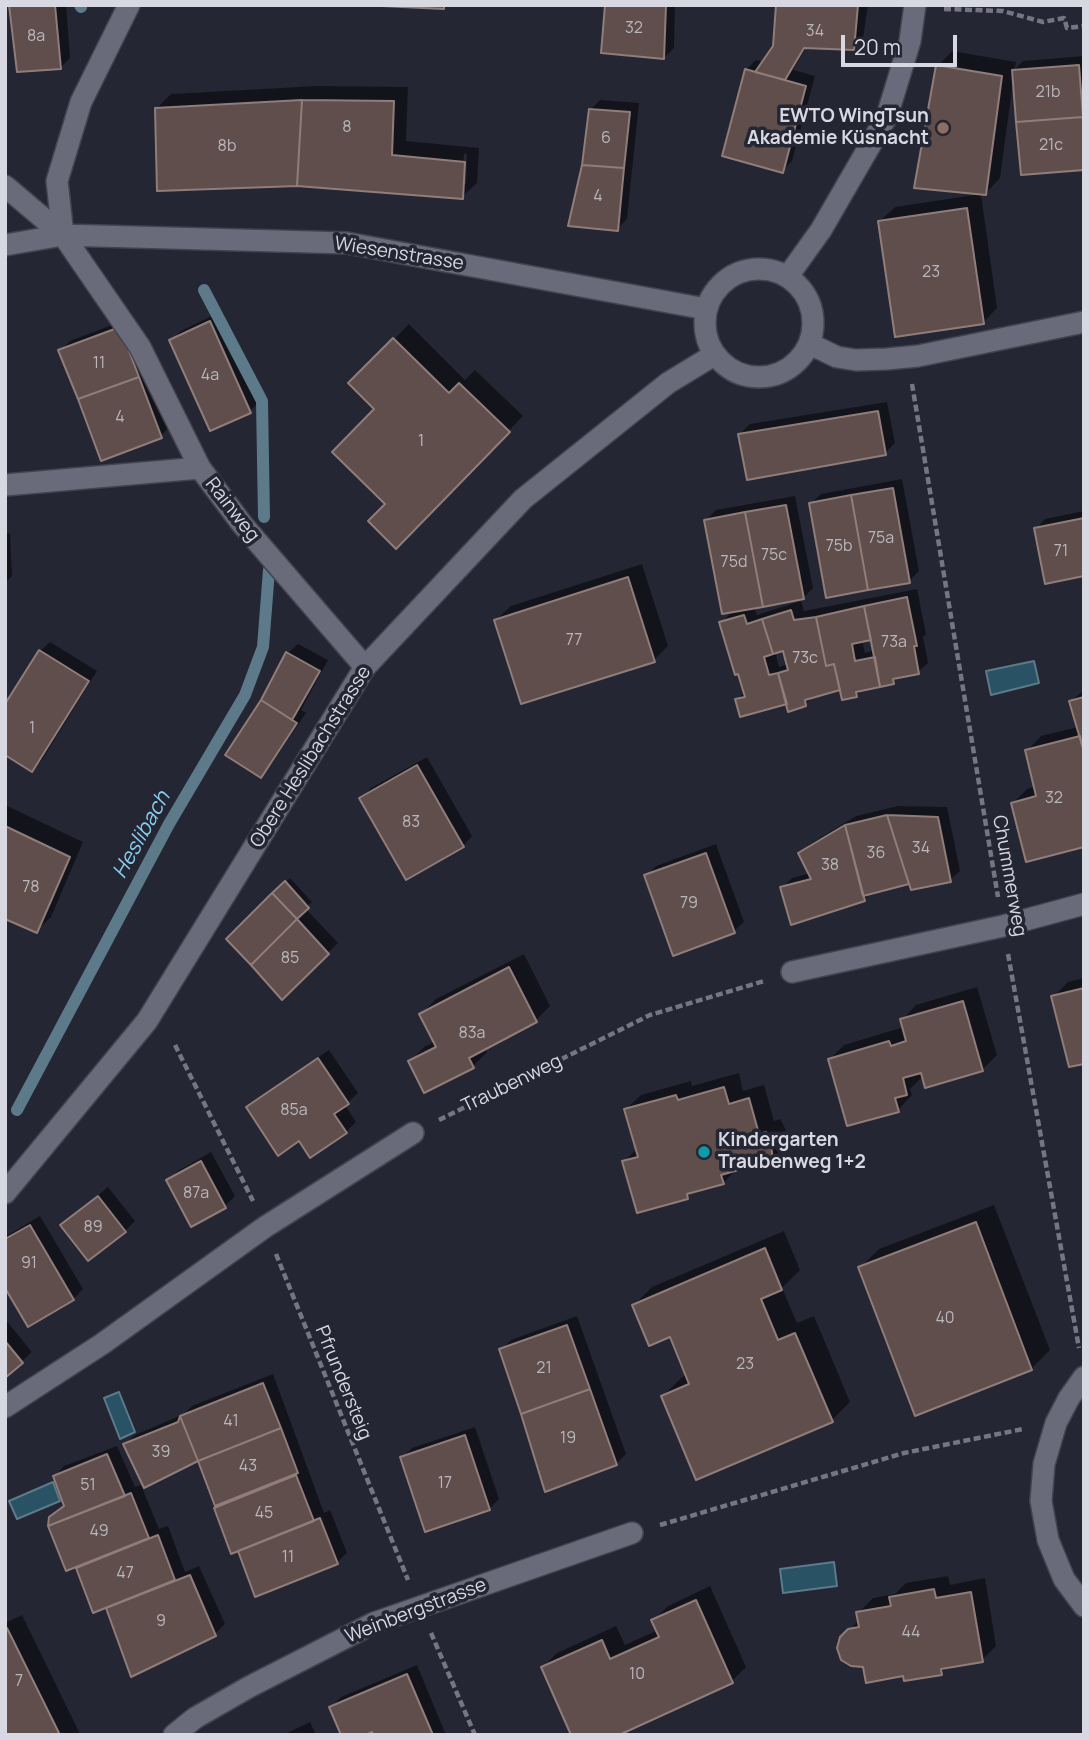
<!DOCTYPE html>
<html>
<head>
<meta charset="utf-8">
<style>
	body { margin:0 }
	#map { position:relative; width:1089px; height:1740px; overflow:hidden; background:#252633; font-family:Manrope,sans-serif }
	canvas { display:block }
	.frame { position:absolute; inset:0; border:7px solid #d7d8e1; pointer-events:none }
	.scale { position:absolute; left:841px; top:35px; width:116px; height:32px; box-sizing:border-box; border:4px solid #d7d8e1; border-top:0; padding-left:9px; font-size:21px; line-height:24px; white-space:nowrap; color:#d7d8e1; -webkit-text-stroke:5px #252633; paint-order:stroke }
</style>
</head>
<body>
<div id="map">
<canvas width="1089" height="1740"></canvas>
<div class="frame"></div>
<div class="scale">20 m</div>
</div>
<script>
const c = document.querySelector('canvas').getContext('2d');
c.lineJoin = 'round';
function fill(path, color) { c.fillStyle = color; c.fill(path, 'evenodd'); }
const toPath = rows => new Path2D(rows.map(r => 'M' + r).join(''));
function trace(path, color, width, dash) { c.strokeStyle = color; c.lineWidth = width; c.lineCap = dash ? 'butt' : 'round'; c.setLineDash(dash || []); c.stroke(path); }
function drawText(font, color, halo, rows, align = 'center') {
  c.font = font + ' Manrope,sans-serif'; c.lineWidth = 7; c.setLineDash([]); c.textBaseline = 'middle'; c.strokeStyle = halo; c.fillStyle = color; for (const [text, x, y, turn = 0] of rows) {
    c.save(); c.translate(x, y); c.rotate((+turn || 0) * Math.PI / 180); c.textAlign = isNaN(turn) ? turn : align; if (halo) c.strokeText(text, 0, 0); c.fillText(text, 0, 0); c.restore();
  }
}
const water = toPath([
	[1034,661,1039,683,991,695,986,671,1034,661],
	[119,1392,135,1432,120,1439,104,1398,119,1392],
	[53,1482,60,1501,17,1519,9,1501,53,1482],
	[834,1562,837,1586,783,1593,780,1569,834,1562]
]);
fill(water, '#295264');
trace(water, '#5d7a8a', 2);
fill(toPath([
	[11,5,66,5,70,58,60,68],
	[607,5,675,5,674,48,664,58],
	[778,5,868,5,863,38,853,48,807,46,793,70,815,76,792,161,782,171,746,70,756,60,764,62,775,47],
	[952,51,1016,62,1014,70,1023,61,1084,56,1084,168,1013,82,1000,178,986,193,938,66],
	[317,86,408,87,406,141,479,148,477,183,462,197,156,109,171,94],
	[464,153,467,154,466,184,462,184],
	[600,100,639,103,627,219,617,229,590,110],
	[981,194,997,308,983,323,880,221,895,207],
	[220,312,260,401,250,411,171,340,181,331],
	[130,318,170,426,161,436,60,351,70,341],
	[409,324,465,380,475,370,523,416,396,546,388,504,377,409,351,383],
	[887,402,895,443,885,453,740,434,750,424],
	[902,479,919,571,909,581,811,503,821,494],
	[795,496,813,588,803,598,754,607,757,615,801,601,804,611,917,589,926,634,923,637,928,663,918,672,899,676,893,682,863,688,857,695,841,688,814,695,805,705,788,701,737,700,745,691,721,623,733,611,706,520,716,510],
	[872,638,875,650,865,653,862,640],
	[784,649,788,664,779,667,775,652],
	[1084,511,1084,574,1036,529,1045,519],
	[10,533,12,576,5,583,5,534],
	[642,564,668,646,654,660,496,620,511,606],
	[50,642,97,671,42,760,32,770,40,651],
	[298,644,328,660,301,710,306,713,270,766,261,776,262,701,288,653],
	[1084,690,1084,846,1013,803,1027,789,1036,786,1027,751,1041,736,1078,727,1071,701],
	[427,757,472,836,463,846,361,798,371,788],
	[5,805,83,842,51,917,36,931,5,917],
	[898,806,947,807,960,871,950,880,910,882,872,891,864,900,782,888,792,878,810,873,800,854,810,844,856,816],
	[716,844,744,922,734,931,646,876,656,866],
	[290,878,312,902,305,908,338,943,282,997,228,939],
	[524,954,550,1006,536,1020,485,1047,487,1052,473,1066,410,1062,424,1047,436,1041,421,1014,436,999],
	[1084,978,1084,1062,1053,997,1068,982],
	[977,987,997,1055,982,1070,923,1076,910,1089,912,1095,898,1110,830,1059,844,1045,904,1027,902,1020,916,1005],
	[329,1050,358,1093,345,1105,356,1122,346,1132,299,1139,248,1108,258,1098],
	[739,1073,743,1091,764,1085,774,1121,780,1119,786,1130,784,1132,787,1144,772,1159,737,1169,723,1183,694,1190,687,1197,624,1161,637,1149,626,1109,641,1095,691,1081,692,1086],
	[211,1152,235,1196,225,1206,192,1224,168,1180,178,1171],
	[108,1187,135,1221,125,1231,63,1225],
	[994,1205,1050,1350,1031,1369,860,1268,879,1249],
	[40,1216,83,1289,73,1299,5,1284,5,1237],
	[784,1231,800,1270,782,1288,797,1323,814,1316,850,1402,832,1420,663,1396,682,1377,687,1375,671,1335,634,1305,652,1287],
	[577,1316,626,1454,616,1464,501,1350,511,1340],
	[5,1319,32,1352,5,1376],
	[273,1374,324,1513,330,1510,347,1553,337,1562,239,1549,216,1508,217,1506,199,1459,125,1445,135,1435,184,1414,192,1406],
	[475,1427,499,1499,489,1509,402,1458,412,1448],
	[117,1446,135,1487,141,1485,159,1529,168,1526,185,1572,199,1566,225,1624,215,1634,132,1674,107,1605,94,1610,77,1565,51,1518,65,1505,55,1476,64,1466],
	[948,1576,950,1585,985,1578,996,1646,982,1660,948,1666,941,1673,905,1674,864,1665,842,1638,859,1620,858,1613,873,1598,895,1594,906,1583],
	[710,1586,746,1667,732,1681,543,1667,557,1653,616,1626,625,1645,658,1630,654,1620,668,1606],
	[22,1615,80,1734,79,1735,5,1735,5,1623],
	[417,1665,446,1735,375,1735,373,1730,331,1707,341,1697],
	[310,1722,316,1735,283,1735]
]), '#0007');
trace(toPath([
	[80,5,81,7],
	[204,290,262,401,264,517],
	[17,1110,169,824,245,695,263,647,269,570]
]), '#5d7a8a', 12);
const building = toPath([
	[9,5,55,5,61,69,17,72,9,5],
	[361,5,444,5,444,9,361,5],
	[605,5,666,5,664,59,601,53,605,5],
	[776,5,858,5,854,50,804,48,785,80,755,72,773,46,776,5],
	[936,65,1002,76,986,195,914,188,936,65],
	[1079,65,1083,117,1016,122,1012,70,1079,65],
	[745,69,806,86,783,173,722,156,745,69],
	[302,100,394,101,392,155,465,162,463,199,297,186,302,100],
	[302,100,297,186,157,191,155,108,302,100],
	[589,109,630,112,624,168,582,165,589,109],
	[1083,117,1084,170,1021,175,1016,122,1083,117],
	[582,165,624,168,618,231,568,226,582,165],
	[967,208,984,324,895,337,878,221,967,208],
	[210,321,251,413,210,431,169,340,210,321],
	[120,327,139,377,78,399,58,350,120,327],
	[393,338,449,393,459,383,510,432,396,549,368,521,385,504,332,452,374,409,348,383,393,338],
	[139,377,162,438,101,461,78,399,139,377],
	[878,411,886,455,747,480,738,434,878,411],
	[893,488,910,583,868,590,851,495,893,488],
	[851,495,868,590,826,598,809,503,851,495],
	[786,505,804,599,763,607,745,512,786,505],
	[745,512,763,607,722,614,704,520,745,512],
	[1084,518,1084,576,1045,584,1034,528,1084,518],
	[628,577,655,662,521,704,494,620,628,577],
	[907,597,917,646,914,646,919,674,893,679,894,684,880,687,864,606,907,597],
	[864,606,871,640,852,644,855,661,875,657,880,687,856,692,857,697,842,700,834,664,826,666,816,617,864,606],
	[791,610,794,620,816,617,826,666,834,664,840,690,805,700,806,706,788,712,778,673,788,670,783,651,773,654,762,619,791,610],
	[744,615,747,624,762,619,773,654,764,657,769,675,778,673,787,704,740,717,735,699,745,697,738,674,735,675,719,622,744,615],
	[39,650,89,681,32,772,5,755,5,704,39,650],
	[286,652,320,671,292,720,261,700,286,652],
	[1084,697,1084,752,1069,701,1084,697],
	[261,700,297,723,261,778,225,755,261,700],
	[1080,736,1084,752,1084,847,1026,862,1011,803,1036,796,1025,750,1080,736],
	[417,765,464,847,406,880,359,798,417,765],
	[887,815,909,884,863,896,845,825,887,815],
	[887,815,938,817,951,882,911,890,887,815],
	[845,825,865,901,791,925,780,887,811,879,798,853,845,825],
	[5,826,70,857,37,933,5,919,5,826],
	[706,853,735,933,673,956,644,875,706,853],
	[285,881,309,908,297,919,272,893,285,881],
	[272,893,297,919,251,965,226,939,272,893],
	[297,919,329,954,282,1000,251,965,297,919],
	[509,967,537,1022,469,1058,474,1068,424,1093,408,1061,436,1047,419,1014,509,967],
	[1084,988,1084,1064,1069,1067,1051,996,1084,988],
	[963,1001,983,1071,925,1088,921,1073,903,1078,907,1095,895,1098,899,1112,847,1126,828,1059,889,1041,891,1046,906,1041,900,1019,963,1001],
	[318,1058,349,1104,334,1114,347,1133,310,1158,299,1141,278,1156,246,1107,318,1058],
	[724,1087,729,1104,749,1098,759,1134,766,1132,767,1139,770,1138,773,1160,721,1175,724,1184,687,1194,688,1199,637,1213,622,1161,638,1157,624,1109,676,1095,678,1100,724,1087],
	[201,1161,226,1208,191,1227,166,1180,201,1161],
	[98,1196,126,1232,88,1261,60,1225,98,1196],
	[976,1222,1032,1370,915,1416,858,1267,976,1222],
	[30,1225,74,1300,28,1327,5,1288,5,1239,30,1225],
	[765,1248,782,1290,761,1299,778,1340,795,1333,833,1422,696,1480,661,1396,689,1384,670,1337,649,1346,632,1305,765,1248],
	[567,1325,590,1389,521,1414,499,1349,567,1325],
	[5,1341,23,1363,5,1378,5,1341],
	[263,1383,281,1428,198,1461,180,1416,263,1383],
	[590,1389,617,1465,545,1492,521,1414,590,1389],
	[180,1416,198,1461,144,1488,123,1444,178,1422,180,1416],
	[281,1428,298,1473,215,1506,198,1461,281,1428],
	[465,1435,490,1510,425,1532,400,1457,465,1435],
	[107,1454,125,1496,48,1526,49,1517,64,1506,53,1476,107,1454],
	[296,1475,314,1521,231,1554,214,1508,296,1475],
	[131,1493,149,1538,66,1571,48,1526,131,1493],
	[320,1518,338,1564,255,1597,238,1551,320,1518],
	[158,1535,175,1580,93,1613,76,1568,158,1535],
	[190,1575,216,1636,131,1677,106,1608,190,1575],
	[934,1589,936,1598,971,1592,983,1662,941,1669,942,1675,904,1681,903,1676,866,1683,863,1667,851,1666,841,1660,837,1648,840,1637,848,1629,859,1627,856,1612,891,1606,889,1597,934,1589],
	[696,1600,733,1683,619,1735,571,1735,541,1667,602,1640,610,1659,659,1637,651,1620,696,1600],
	[7,1628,60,1735,5,1735,5,1629,7,1628],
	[407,1674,433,1735,373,1735,372,1732,366,1735,341,1735,329,1707,407,1674]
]);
fill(building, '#5f4e4b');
trace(building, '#907d79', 2);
const minor = toPath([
	[5,186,63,235,140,347,200,468,242,524,365,667],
	[63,235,57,181,81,102,129,5],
	[5,245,63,235,347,243,706,309],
	'705 323a54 54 0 1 1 108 0a54 54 0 1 1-108 0Z',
	[788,276,821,230,887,116,910,41,915,5],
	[810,344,837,357,856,360,887,359,918,356,1084,322],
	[5,485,200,468],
	[792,972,1003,926,1084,904],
	[5,1193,147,1021,365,667,523,499,668,383,714,355],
	[1084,1377,1069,1398,1056,1423,1044,1464,1041,1501,1048,1540,1064,1579,1084,1606],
	[5,1407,102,1344,265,1227,413,1133],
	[174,1735,195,1718,249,1687,374,1623,632,1533]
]);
trace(minor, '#42434e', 24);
trace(toPath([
	[944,9,1003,11,1043,22,1064,18,1067,28,1084,26],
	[912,384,998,897],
	[1008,954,1079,1348],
	[175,1045,253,1201],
	[439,1120,650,1015,764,981],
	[276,1254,408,1580],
	[660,1525,904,1453,1023,1429],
	[431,1633,475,1735]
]), '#757681', 4.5, [7, 3.5]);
trace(minor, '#696b7a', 21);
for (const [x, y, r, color] of [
	[943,128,7,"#8d6e63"],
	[704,1152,7,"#0f9aa8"]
]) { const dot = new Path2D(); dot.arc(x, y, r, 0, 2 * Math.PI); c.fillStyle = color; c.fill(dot); trace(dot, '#252633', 2.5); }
drawText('16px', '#b9b6bc', null, [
	["32",634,29],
	["34",815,32],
	["8a",36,37],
	["21b",1048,93],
	["8",347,128],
	["6",606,139],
	["21c",1051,146],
	["8b",227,147],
	["4",598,197],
	["23",931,273],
	["11",99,364],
	["4a",210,376],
	["4",120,418],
	["1",421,442],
	["75a",881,539],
	["75b",839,547],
	["71",1061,552],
	["75c",774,556],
	["75d",734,563],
	["77",574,641],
	["73a",894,643],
	["73c",805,659],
	["1",32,729],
	["32",1054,799],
	["83",411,823],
	["34",921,849],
	["36",876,854],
	["38",830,866],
	["78",31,888],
	["79",689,904],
	["85",290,959],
	["83a",472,1034],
	["85a",294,1111],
	["87a",196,1194],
	["89",93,1228],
	["91",29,1264],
	["40",945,1319],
	["23",745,1365],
	["21",544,1369],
	["41",231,1422],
	["19",568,1439],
	["39",161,1453],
	["43",248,1467],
	["17",445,1484],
	["51",88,1486],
	["45",264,1514],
	["49",99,1532],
	["11",288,1558],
	["47",125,1574],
	["9",161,1622],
	["44",911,1633],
	["10",637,1675],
	["7",19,1682]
]);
drawText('bold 19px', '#d7d8e1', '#252633', [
	["EWTO WingTsun",929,117],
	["Akademie Küsnacht",929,139],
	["Kindergarten",718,1141,"left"],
	["Traubenweg 1+2",718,1163,"left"]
], 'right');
drawText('19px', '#d7d8e1', '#252633', [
	["Wiesenstrasse",399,254,9],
	["Rainweg",232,510,52],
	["Obere Heslibachstrasse",311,757,-58],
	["Chummerweg",1009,876,80],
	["Traubenweg",512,1084,-26],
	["Pfrundersteig",343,1383,68],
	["Weinbergstrasse",416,1611,-21]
]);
drawText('italic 21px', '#87ceef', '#252633', [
	["Heslibach",142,835,-61]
]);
</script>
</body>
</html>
